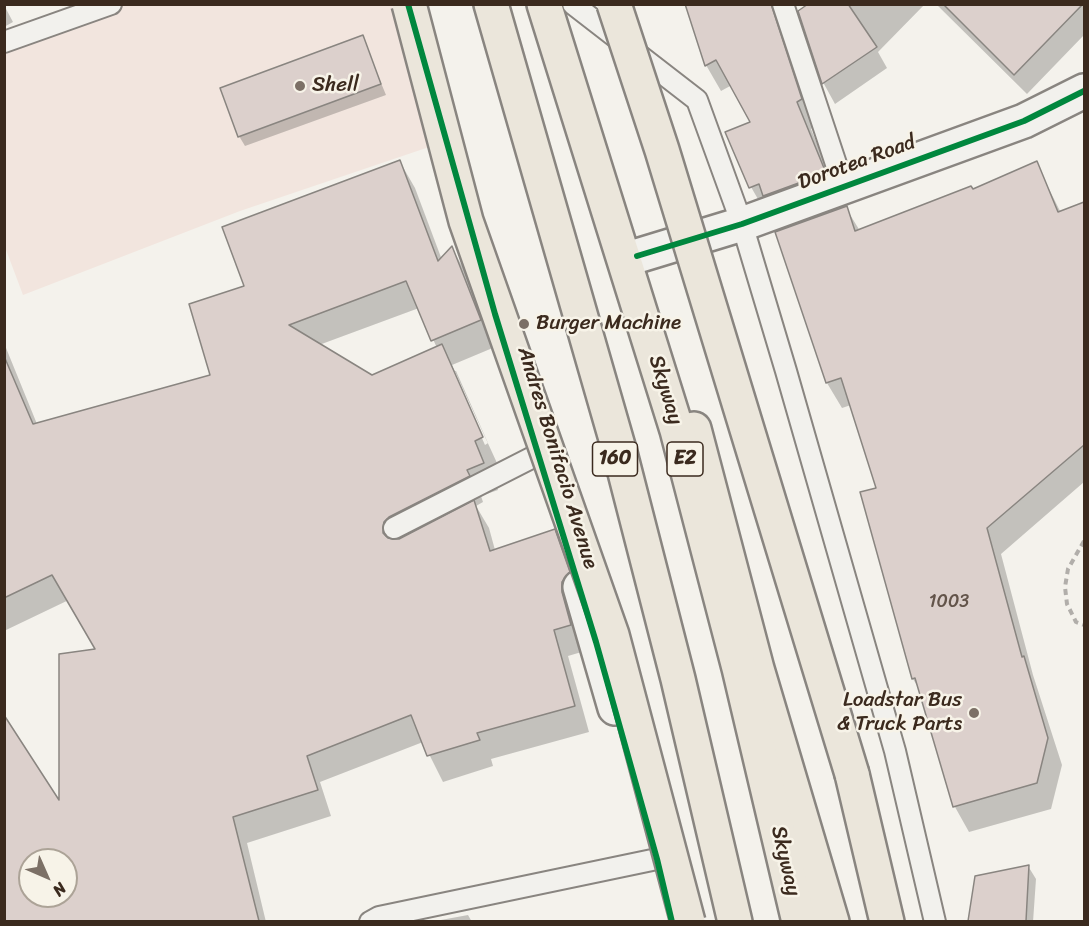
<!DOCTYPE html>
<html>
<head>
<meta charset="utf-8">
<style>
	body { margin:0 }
	#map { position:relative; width:1089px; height:926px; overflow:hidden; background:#f4f2ec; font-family:Sriracha,sans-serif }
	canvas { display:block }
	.frame { position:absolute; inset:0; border:6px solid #3b2a1e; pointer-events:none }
	.north { position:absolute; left:18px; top:848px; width:60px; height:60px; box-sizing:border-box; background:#f7f3e8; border:2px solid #aca397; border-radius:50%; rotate:135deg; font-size:16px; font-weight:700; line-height:24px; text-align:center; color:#3b2a1e }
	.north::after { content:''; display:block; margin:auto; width:21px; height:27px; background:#7c7066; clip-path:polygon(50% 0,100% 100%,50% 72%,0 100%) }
</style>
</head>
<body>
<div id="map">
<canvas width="1089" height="926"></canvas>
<div class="frame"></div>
<div class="north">N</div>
</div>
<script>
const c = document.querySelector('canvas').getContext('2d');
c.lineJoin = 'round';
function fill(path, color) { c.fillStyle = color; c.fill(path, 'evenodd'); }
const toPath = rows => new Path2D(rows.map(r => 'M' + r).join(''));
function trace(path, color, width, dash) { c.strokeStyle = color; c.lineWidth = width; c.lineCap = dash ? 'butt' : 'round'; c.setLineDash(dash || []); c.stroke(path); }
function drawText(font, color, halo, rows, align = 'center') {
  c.font = font + ' Sriracha,sans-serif'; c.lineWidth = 5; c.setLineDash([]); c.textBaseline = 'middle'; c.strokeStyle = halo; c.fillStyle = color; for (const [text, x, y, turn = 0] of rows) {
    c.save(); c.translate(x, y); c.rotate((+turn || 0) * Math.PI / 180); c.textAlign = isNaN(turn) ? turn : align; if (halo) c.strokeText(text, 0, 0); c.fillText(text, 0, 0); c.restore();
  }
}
fill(toPath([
	[79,5,392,5,438,144,240,211,23,295,5,247,5,34]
]), '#f2e5de');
fill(toPath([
	[687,4,776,4,816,125,811,129,840,200,766,213,751,187,752,122,732,85,721,91,706,65],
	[810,4,925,4,878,52,887,68,835,104,824,84,800,12],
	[936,4,1084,4,1084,35,1027,94],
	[4,5,13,22,4,27],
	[362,37,386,95,245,146,239,136],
	[400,162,415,188,442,260,452,248,466,273,495,347,452,365,497,463,489,467,498,490,481,496,483,502,476,506,489,528,495,550,554,531,569,557,584,599,585,651,568,656,589,732,491,759,493,766,443,782,423,742,320,782,331,816,247,843,266,922,4,922,4,718,61,805,97,650,169,552,4,631,4,343,37,424,212,376,246,287],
	[419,308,437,348,372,377,319,345],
	[452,371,456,371,488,443,485,445],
	[30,860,66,860,66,896,30,896],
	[1036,163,1061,213,1084,203,1084,482,1001,554,1033,675,1062,765,1051,809,969,832,955,807,921,692,913,679,862,493,878,489,851,405,842,408,827,383,777,233,846,208,860,231,973,191],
	[1028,866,1036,879,1033,922,970,922,977,878],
	[468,915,472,922,430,922]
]), '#0003');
const building = toPath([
	[685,4,771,4,802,99,797,102,826,173,763,196,759,184,749,188,725,132,750,122,716,60,705,66,685,4],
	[808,4,848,4,877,47,822,84,798,11,808,4],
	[943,4,1083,4,1014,75,943,4],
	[363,35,381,84,238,137,220,88,363,35],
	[400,160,438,261,452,246,481,320,431,341,406,281,289,325,372,375,442,344,483,437,475,441,484,463,467,470,470,476,389,517,384,522,383,533,388,538,399,539,474,500,490,551,555,529,570,572,562,582,562,592,571,625,554,630,575,706,477,733,480,740,427,756,411,715,307,756,318,790,233,817,259,921,4,921,4,715,59,800,59,654,95,649,52,575,4,598,4,356,33,424,210,375,189,304,244,286,222,227,400,160],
	[30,860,66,860,66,896,30,896,30,860],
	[1037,161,1058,212,1084,202,1084,445,987,528,1022,657,1024,656,1048,738,1037,783,953,807,915,678,912,679,860,492,876,488,841,378,826,383,775,232,847,206,855,231,971,186,973,189,1037,161],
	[1029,865,1026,921,968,921,975,876,1029,865]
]);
fill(building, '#dcd0cc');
trace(building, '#898580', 1.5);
const service = toPath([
	[573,4,697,100,742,224,786,371,895,751,935,922],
	[783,4,843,185],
	[4,42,111,4],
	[394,528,539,454],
	[370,922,379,917,657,859]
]);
const minor = toPath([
	[637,256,742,224,1024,121,1084,91],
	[580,587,615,708]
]);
const primary = toPath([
	[694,429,757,669,832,922]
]);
const motorway = toPath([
	[491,4,620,453,678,679,735,922],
	[544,4,677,430,739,668,799,922],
	[852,774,887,922]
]);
trace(service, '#898580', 24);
trace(minor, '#898580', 38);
trace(primary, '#898580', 38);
trace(motorway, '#898580', 38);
trace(toPath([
	[1084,541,1068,569,1065,587,1067,604,1076,622,1084,625]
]), '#b1aeaa', 4, [6, 4.5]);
trace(service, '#f2f1ed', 20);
trace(minor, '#f2f1ed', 33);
trace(primary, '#ebe6db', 33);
trace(motorway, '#ebe6db', 33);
const motorwayBridge = toPath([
	[409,4,466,221,612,635,688,922],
	[614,4,662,150,852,774]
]);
trace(motorwayBridge, '#898580', 38, []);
trace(motorwayBridge, '#ebe6db', 33);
trace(toPath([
	[408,4,495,314,596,642,657,859,672,922],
	[637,256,742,224,1024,121,1084,91]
]), '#00873e', 6);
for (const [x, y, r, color] of [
	[300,86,6,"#7c7066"],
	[524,324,6,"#7c7066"],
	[974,713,6,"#7c7066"]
]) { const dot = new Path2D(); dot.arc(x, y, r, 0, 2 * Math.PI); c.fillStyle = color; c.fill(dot); trace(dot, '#f7f3e8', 2); }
drawText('18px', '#63544a', null, [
	["1003",949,602]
]);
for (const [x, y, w] of [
	[615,459,45],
	[685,459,36]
]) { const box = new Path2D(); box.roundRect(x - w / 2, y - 17, w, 34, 4.5); c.fillStyle = '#f7f3e8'; c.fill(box); trace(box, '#3b2a1e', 1.5); }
drawText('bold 20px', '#3b2a1e', null, [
	["160",615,459],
	["E2",685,459]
]);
drawText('21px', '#3b2a1e', '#f7f3e8', [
	["Shell",312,86],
	["Burger Machine",536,324],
	["Loadstar Bus",962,701,"right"],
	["& Truck Parts",962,725,"right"]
], 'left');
drawText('21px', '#3b2a1e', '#f7f3e8', [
	["Dorotea Road",857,163,-20],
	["Skyway",665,390,73],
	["Andres Bonifacio Avenue",557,458,73],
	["Skyway",785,861,77]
]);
</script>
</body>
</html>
